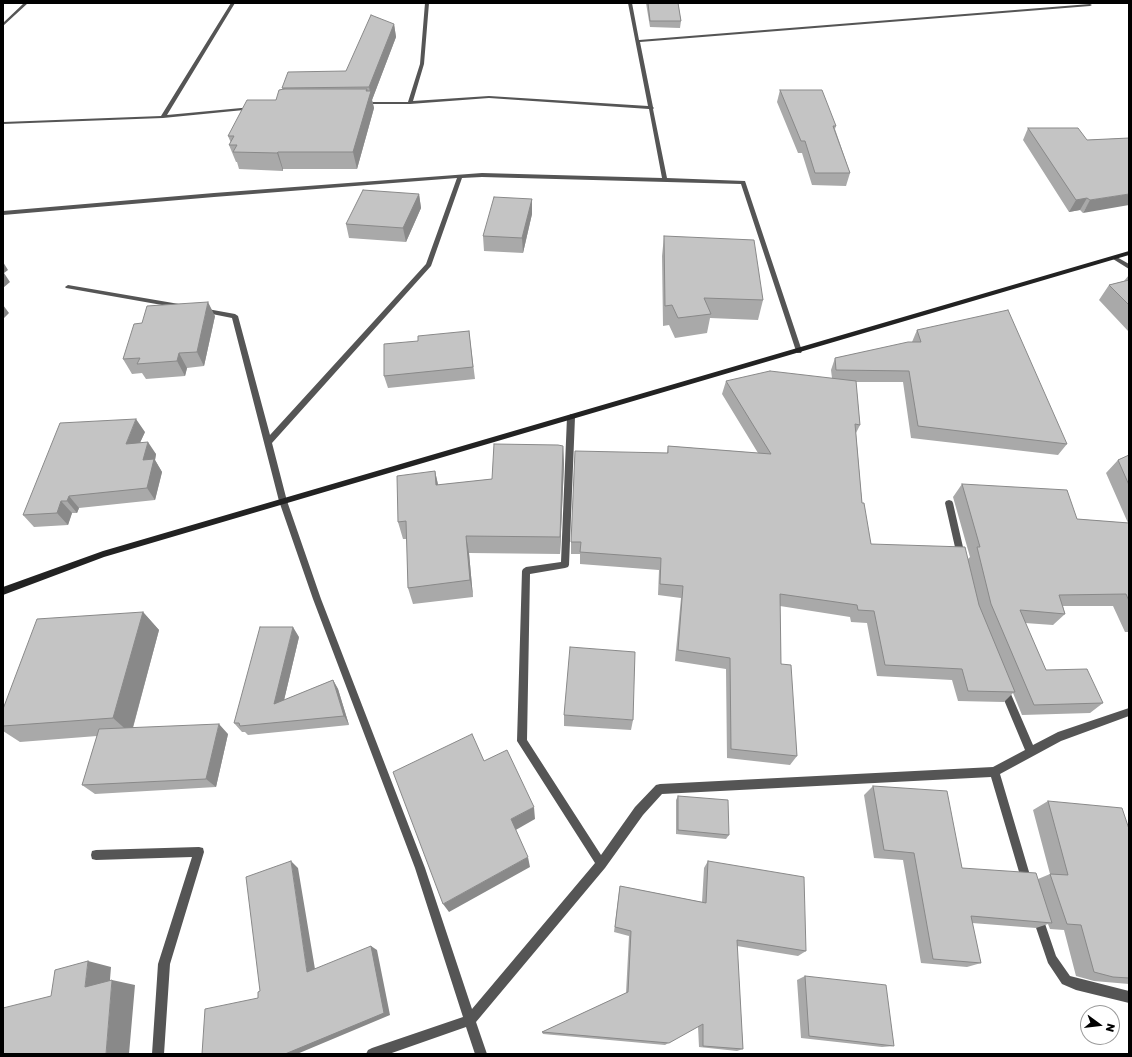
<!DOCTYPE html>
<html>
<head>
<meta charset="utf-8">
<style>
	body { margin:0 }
	#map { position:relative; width:1132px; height:1057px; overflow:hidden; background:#fff; font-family:"Golos Text",sans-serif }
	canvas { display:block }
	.frame { position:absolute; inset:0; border:4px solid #000; pointer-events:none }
	.north { position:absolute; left:1080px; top:1005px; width:40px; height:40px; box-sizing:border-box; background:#fff; border:1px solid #999; border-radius:50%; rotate:105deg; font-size:11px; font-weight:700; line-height:16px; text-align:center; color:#000 }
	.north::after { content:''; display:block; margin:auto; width:14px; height:18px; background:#000; clip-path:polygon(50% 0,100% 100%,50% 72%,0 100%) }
</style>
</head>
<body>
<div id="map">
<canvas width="1132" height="1057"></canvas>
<div class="frame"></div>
<div class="north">N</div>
</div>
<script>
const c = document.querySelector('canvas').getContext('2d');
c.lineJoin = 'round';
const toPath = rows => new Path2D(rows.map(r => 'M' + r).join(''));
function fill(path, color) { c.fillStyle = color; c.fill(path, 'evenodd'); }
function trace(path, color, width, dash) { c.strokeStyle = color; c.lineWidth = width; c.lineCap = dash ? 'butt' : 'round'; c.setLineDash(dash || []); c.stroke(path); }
fill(toPath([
	[24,3,28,3,3,26,3,23,24,3],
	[231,3,235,3,167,115,252,107,254,108,254,109,163,118,3,124,3,122,161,116,231,3],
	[425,3,429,3,424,64,413,101,489,96,648,106,628,3,632,3,639,40,1090,4,1092,5,1090,6,640,42,653,107,654,108,653,109,667,178,745,181,802,351,801,353,797,353,796,351,741,184,482,177,462,178,431,266,272,443,287,501,321,599,425,868,472,1009,595,863,517,741,522,571,523,569,526,567,561,562,567,417,571,414,575,417,569,565,568,567,565,568,530,574,527,740,601,855,635,807,656,785,660,784,993,767,1025,750,999,688,1001,685,1004,684,1007,685,1033,745,1058,732,1129,708,1129,716,1061,741,1000,774,1032,882,1031,886,1027,887,1023,886,1022,882,991,777,662,794,643,815,605,868,476,1022,487,1054,475,1054,466,1027,389,1054,366,1054,368,1050,372,1048,463,1017,415,868,313,599,279,501,232,318,202,312,199,310,202,308,235,314,238,316,270,435,426,264,457,178,214,197,3,215,3,211,214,193,482,173,662,178,649,109,489,98,410,104,361,104,361,103,363,102,408,102,420,64,425,3],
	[1115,256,1129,264,1129,269,1113,259,1113,257,1115,256],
	[68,285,179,304,182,306,179,308,66,288,65,287,68,285],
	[949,500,952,501,953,503,965,556,964,558,961,559,958,558,957,556,945,503,946,501,949,500],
	[199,847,203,848,204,852,170,964,164,1054,152,1054,158,964,192,857,96,860,92,859,91,855,92,851,96,850,199,847],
	[1037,911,1041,912,1056,956,1070,976,1129,991,1129,1003,1076,990,1062,984,1048,963,1032,916,1033,912,1037,911]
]), '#555');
fill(toPath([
	[1129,251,1129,255,104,557,3,595,3,587,103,551,1129,251]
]), '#222');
fill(toPath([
	[646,3,678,3,681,21,680,28,650,27],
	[394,24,396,37,372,100,374,108,357,169,283,169,283,171,239,169,237,162,236,162,229,145,231,143,228,136,276,100,283,90,282,88,346,71],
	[780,90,836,126,835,129,850,173,846,186,812,185,802,153,798,153,777,102],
	[1028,128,1087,140,1129,138,1083,213,1080,210,1069,212,1023,140],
	[419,194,421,208,406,242,349,238,346,224],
	[532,199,532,214,523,253,484,251,483,236],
	[664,236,763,300,758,320,710,318,707,333,675,338,669,325,663,326,662,256],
	[1129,275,1129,332,1099,300,1109,285,1124,281],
	[215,316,204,366,187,368,185,376,146,379,142,373,132,374,123,359],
	[917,330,1067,444,1058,455,911,438,903,382,856,382,860,425,856,433,862,503,871,544,968,559,970,557,953,497,962,484,1077,519,1128,523,1106,473,1118,460,1129,455,1129,632,1125,632,1113,606,1063,606,1065,614,1053,625,1025,623,1046,670,1103,703,1090,713,1022,715,1013,693,1004,702,958,701,952,680,877,676,867,623,851,622,850,617,780,606,781,664,797,756,790,765,727,758,726,669,675,661,681,598,658,595,659,570,580,564,580,554,571,554,571,542,667,453,668,446,758,453,722,394,726,381,832,378,831,370,835,358,912,342],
	[469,331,475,379,388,388,384,376,418,341],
	[145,432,140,442,156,454,155,460,162,472,155,500,79,508,77,513,72,513,68,525,34,527,23,515],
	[563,446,564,464,560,554,469,553,473,597,413,604,408,588,407,539,403,539,398,522,435,471,438,485,492,479],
	[143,612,159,630,133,728,228,734,216,787,95,794,82,785,97,736,20,742,3,731,3,709],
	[299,637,284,700,333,680,338,689,349,725,248,735,245,732,242,732,234,723],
	[564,715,633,720,631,730,564,726],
	[873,786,962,868,1038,879,1050,874,1033,810,1048,801,1129,829,1129,984,1094,981,1076,976,1064,930,1050,929,1048,924,1036,928,972,923,981,963,967,967,921,963,903,860,874,858,864,795],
	[678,796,729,835,726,839,676,834,676,800],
	[708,861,806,951,798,956,737,946,743,1049,737,1051,699,1047,698,1026,665,1045,543,1034,542,1032,626,993,629,936,614,932,619,892,620,886,702,902,704,868],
	[805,976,894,1046,882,1047,801,1038,797,980]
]), '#a9a9a9');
fill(toPath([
	[394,24,396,37,372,100,374,108,357,169,353,152,366,91,367,89,369,98,370,92,369,87],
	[278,152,283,169,283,171,277,153],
	[419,194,421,208,406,242,403,228],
	[1129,194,1129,205,1083,213,1090,200],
	[1087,198,1080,210,1069,212,1076,200],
	[532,199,532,214,523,253,522,238],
	[3,262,8,270,4,273,10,282,3,288],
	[208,302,215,316,204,366,197,352],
	[3,305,9,313,3,319],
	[179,353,187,368,185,376,177,361],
	[136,419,145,432,134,456,126,444],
	[148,442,156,454,155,460,162,472,155,500,147,488,143,460],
	[563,446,564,464,560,554,560,537],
	[435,471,439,489,436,485],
	[69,496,79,508,77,513,67,501],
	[61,501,72,513,68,525,57,513],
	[466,536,469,553,473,597,470,580],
	[143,612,159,630,131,734,113,718],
	[293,627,299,637,281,713,274,704],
	[333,680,338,689,349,725,344,716],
	[219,724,228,734,216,787,206,779],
	[534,807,535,819,514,831,511,819],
	[528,857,530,867,449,912,443,904],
	[291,861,298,868,316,975,307,972],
	[371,946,377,950,390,1015,297,1054,285,1054],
	[88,961,111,967,109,992,85,987],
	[112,980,135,985,129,1054,106,1054]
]), '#898989');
const building = toPath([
	[648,3,678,3,681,21,650,21,648,3],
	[371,15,394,24,369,87,282,88,288,72,346,71,371,15],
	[284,89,367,89,366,91,371,91,353,152,278,152,277,153,233,152,237,145,229,145,234,136,228,136,247,100,276,100,279,90,284,89],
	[780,90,822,90,836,126,833,126,850,173,815,173,805,141,801,141,780,90],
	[1028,128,1078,128,1087,140,1129,138,1129,194,1090,200,1087,198,1076,200,1028,128],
	[363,190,419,194,403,228,346,224,363,190],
	[494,197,532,199,522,238,483,236,494,197],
	[664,236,754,240,763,300,704,298,711,314,678,318,672,305,665,306,664,236],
	[1129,280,1129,305,1109,285,1129,280],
	[208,302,197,352,179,353,177,361,137,364,140,358,123,359,134,324,142,323,147,306,208,302],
	[1008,310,1067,444,918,426,909,371,836,370,835,358,908,342,921,342,917,330,1008,310],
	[469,331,473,367,384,376,384,344,418,341,418,336,469,331],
	[770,371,856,381,860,425,855,424,862,503,864,503,871,544,965,547,979,605,1015,692,968,691,962,669,885,665,874,611,858,610,857,605,780,594,781,664,791,665,797,756,731,749,730,658,678,650,683,586,660,584,661,558,580,552,581,542,571,542,575,451,668,453,668,446,771,454,726,381,770,371],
	[136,419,126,444,148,442,143,460,154,459,147,488,69,496,67,501,61,501,57,513,23,515,60,423,136,419],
	[494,444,558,445,563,446,560,537,466,536,470,580,408,588,406,521,398,522,397,476,435,471,436,485,492,479,494,444],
	[1129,455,1129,485,1118,460,1129,455],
	[962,484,1067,490,1077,519,1129,523,1129,601,1126,594,1059,595,1065,614,1020,610,1046,670,1087,669,1103,703,1034,705,991,604,977,547,980,547,962,484],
	[143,612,113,718,3,726,3,709,37,619,143,612],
	[260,627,293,627,274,704,333,680,344,716,240,726,239,723,234,723,260,627],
	[570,647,635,652,633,720,564,715,570,647],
	[219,724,206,779,82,785,99,729,219,724],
	[472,734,484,761,507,750,534,807,511,819,528,857,443,904,393,772,472,734],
	[873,786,947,791,962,868,1036,873,1052,923,971,916,981,963,933,959,914,853,884,850,873,786],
	[678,796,728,800,729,835,678,830,678,796],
	[1048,801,1122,808,1129,829,1129,978,1113,977,1094,972,1081,925,1067,924,1050,874,1068,875,1048,801],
	[291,861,307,972,371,946,384,1013,285,1054,202,1054,205,1009,258,998,258,992,260,991,246,877,291,861],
	[708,861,804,877,806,951,737,940,743,1049,703,1046,703,1024,669,1043,542,1032,628,992,631,931,615,927,620,886,706,903,708,861],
	[88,961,85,987,112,980,106,1054,3,1054,3,1008,51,996,55,970,88,961],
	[805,976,886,985,894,1046,809,1036,805,976]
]);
fill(building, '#c4c4c4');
trace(building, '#898989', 1);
</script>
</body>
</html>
